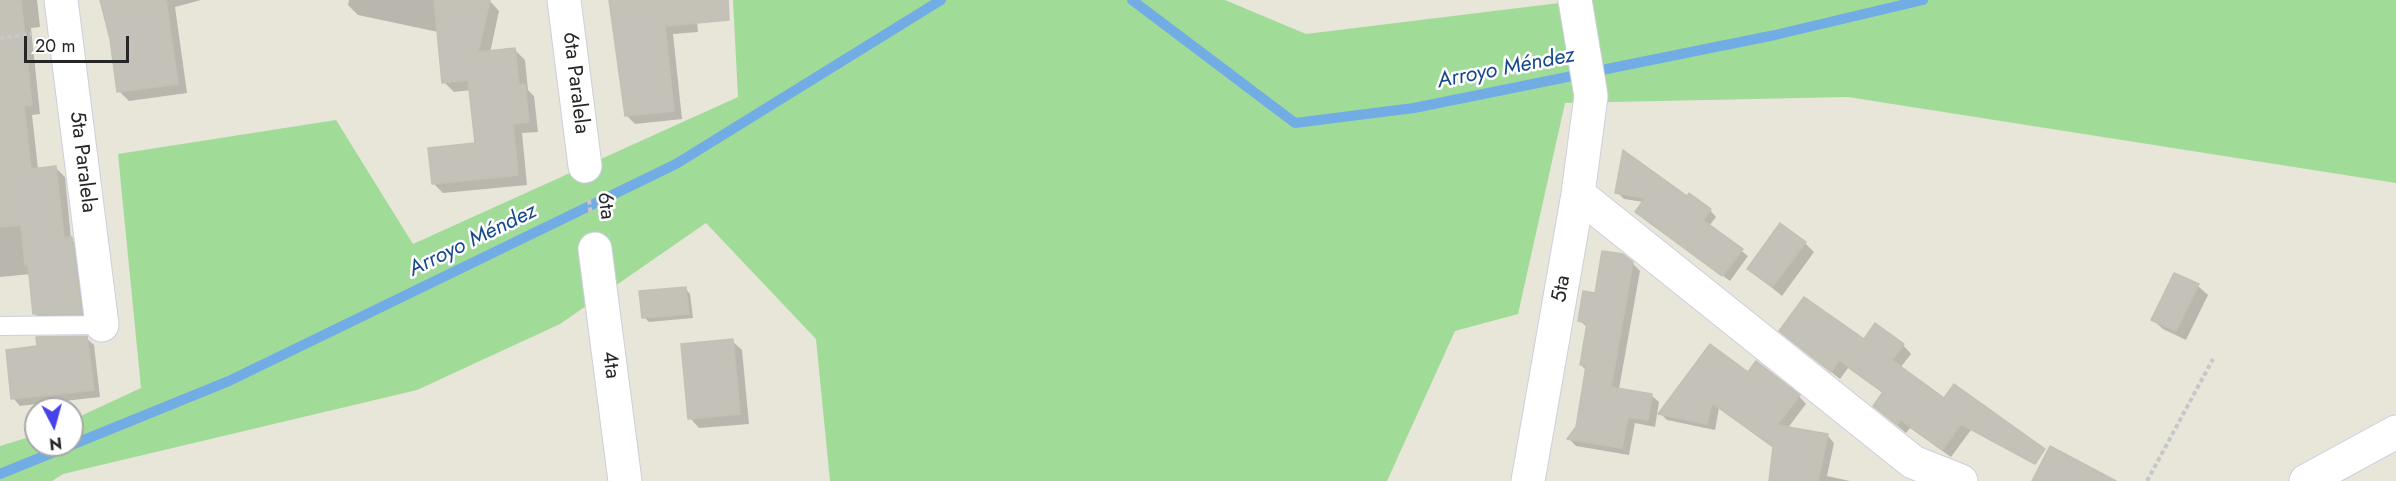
<!DOCTYPE html>
<html>
<head>
<meta charset="utf-8">
<style>
	body { margin:0 }
	#map { position:relative; width:2396px; height:481px; overflow:hidden; background:#e8e5d9; font-family:Jost,sans-serif }
	canvas { display:block }
	.north { position:absolute; left:24px; top:397px; width:60px; height:60px; box-sizing:border-box; background:#fff; border:2px solid #a8a8a8; border-radius:50%; rotate:174deg; font-size:16px; font-weight:700; line-height:24px; text-align:center; color:#262626 }
	.north::after { content:''; display:block; margin:auto; width:21px; height:27px; background:#4842ec; clip-path:polygon(50% 0,100% 100%,50% 72%,0 100%) }
	.scale { position:absolute; left:24px; top:36px; width:105px; height:27px; box-sizing:border-box; border:3px solid #262626; border-top:0; padding-left:8px; font-size:18px; line-height:21px; white-space:nowrap; color:#262626; -webkit-text-stroke:4px #fff; paint-order:stroke }
</style>
</head>
<body>
<div id="map">
<canvas width="2396" height="481"></canvas>
<div class="north">N</div>
<div class="scale">20 m</div>
</div>
<script>
const c = document.querySelector('canvas').getContext('2d');
c.lineJoin = 'round';
function fill(path, color) { c.fillStyle = color; c.fill(path, 'evenodd'); }
const toPath = rows => new Path2D(rows.map(r => 'M' + r).join(''));
function trace(path, color, width, dash) { c.strokeStyle = color; c.lineWidth = width; c.lineCap = dash ? 'butt' : 'round'; c.setLineDash(dash || []); c.stroke(path); }
function drawText(font, color, halo, rows, align = 'center') {
  c.font = font + ' Jost,sans-serif'; c.lineWidth = 5; c.setLineDash([]); c.textBaseline = 'middle'; c.strokeStyle = halo; c.fillStyle = color; for (const [text, x, y, turn = 0] of rows) {
    c.save(); c.translate(x, y); c.rotate((+turn || 0) * Math.PI / 180); c.textAlign = isNaN(turn) ? turn : align; if (halo) c.strokeText(text, 0, 0); c.fillText(text, 0, 0); c.restore();
  }
}
fill(toPath([
	[733,0,1225,0,1306,34,1584,0,2396,0,2396,183,1848,97,1565,103,1518,314,1455,331,1387,481,830,481,816,339,706,223,560,324,417,390,63,474,52,481,0,481,0,446,36,435,36,445,72,445,72,420,141,388,118,154,336,120,413,244,738,97]
]), '#a0dc98');
fill(toPath([
	[0,0,37,0,40,27,31,28,40,114,32,115,38,169,56,168,65,177,71,239,81,248,90,323,44,323,35,314,31,274,0,277],
	[102,0,201,0,175,7,187,93,129,101,119,91,112,38],
	[349,0,489,0,499,11,490,53,515,50,525,60,528,90,534,96,538,132,522,133,527,185,443,193,434,184,477,145,471,90,454,92,444,82,438,32,358,15,348,5],
	[611,0,695,0,698,32,673,34,682,119,635,124,626,115],
	[1617,192,1688,198,1710,210,1716,217,1709,226,1748,256,1730,281,1643,218,1644,202,1624,199],
	[1805,243,1814,252,1782,296,1749,269],
	[1632,263,1640,271,1619,389,1651,395,1659,402,1655,427,1635,423,1629,455,1576,446,1569,439,1577,428,1587,371,1581,365,1588,328,1580,321,1596,294],
	[2198,286,2208,295,2186,340,2163,329,2153,320],
	[685,288,690,294,693,318,649,322,644,317],
	[86,338,94,345,100,397,20,406,13,398],
	[1789,339,1864,341,1903,345,1911,354,1900,368,1944,401,1985,411,1951,457,1910,428,1906,433,1883,414,1875,406,1884,394,1848,368,1840,379],
	[732,341,742,350,749,424,699,428,690,418],
	[1748,374,1799,396,1806,404,1787,429,1827,435,1834,443,1827,476,1850,481,1770,481,1774,448,1719,408,1715,430,1667,420,1660,413]
]), '#0003');
trace(toPath([
	[1132,0,1295,123,1414,108,1775,35,1923,0],
	[0,474,229,381,676,164,941,0]
]), '#72ace4', 10);
const building = toPath([
	[0,0,21,0,32,105,24,106,31,169,56,166,64,238,72,237,82,314,33,314,28,265,25,265,21,225,0,227,0,0],
	[100,0,166,0,178,84,117,92,110,39,100,0],
	[434,0,490,0,478,52,515,48,519,85,525,84,529,122,513,124,518,175,432,184,428,148,475,143,468,80,442,83,434,0],
	[609,0,728,0,729,20,665,26,674,111,625,116,609,0],
	[1623,150,1687,196,1689,193,1711,209,1703,220,1743,249,1722,276,1635,212,1645,198,1615,193,1623,150],
	[1780,223,1806,242,1772,287,1747,269,1780,223],
	[1602,251,1623,254,1633,262,1611,387,1652,394,1648,420,1628,417,1622,448,1567,439,1576,427,1586,366,1580,365,1587,323,1578,321,1583,291,1595,293,1602,251],
	[2174,273,2199,284,2176,331,2151,320,2174,273],
	[686,287,689,314,642,318,639,291,686,287],
	[1804,297,1864,339,1875,323,1904,344,1892,360,1944,398,1954,384,2045,449,2035,464,1961,424,1942,450,1901,420,1897,425,1873,406,1883,392,1839,360,1831,372,1779,331,1804,297],
	[87,336,94,390,11,399,6,350,37,346,36,337,87,336],
	[733,339,740,414,688,419,681,344,733,339],
	[1710,344,1748,372,1756,361,1800,395,1777,425,1828,434,1818,481,1769,481,1773,447,1712,403,1707,424,1658,414,1710,344],
	[2050,446,2116,481,2032,481,2050,446]
]);
fill(building, '#c3c1b8');
trace(building, '#c3c1b3', 1.5);
const lane = toPath([
	[0,326,102,325]
]);
const street = toPath([
	[61,0,102,325],
	[564,0,585,166],
	[1578,194,1913,462,1961,481],
	[595,249,625,481],
	[1528,481,1578,194,1591,96,1575,0],
	[2306,481,2396,432]
]);
trace(lane, '#cfcedf', 20);
trace(street, '#cfcedf', 35);
trace(toPath([
	[0,38,32,34],
	[589,200,591,216],
	[2147,481,2213,359]
]), '#c7c7c7', 4, [4.5, 3]);
trace(lane, '#fff', 18);
trace(street, '#fff', 33);
drawText('21px', '#262626', '#fff', [
	["6ta Paralela",575,83,83],
	["5ta Paralela",82,162,83],
	["6ta",605,206,83],
	["5ta",1562,289,-80],
	["4ta",610,365,83]
]);
drawText('italic 22px', '#16498b', '#fff', [
	["Arroyo Méndez",1506,69,-11],
	["Arroyo Méndez",473,241,-26]
]);
</script>
</body>
</html>
